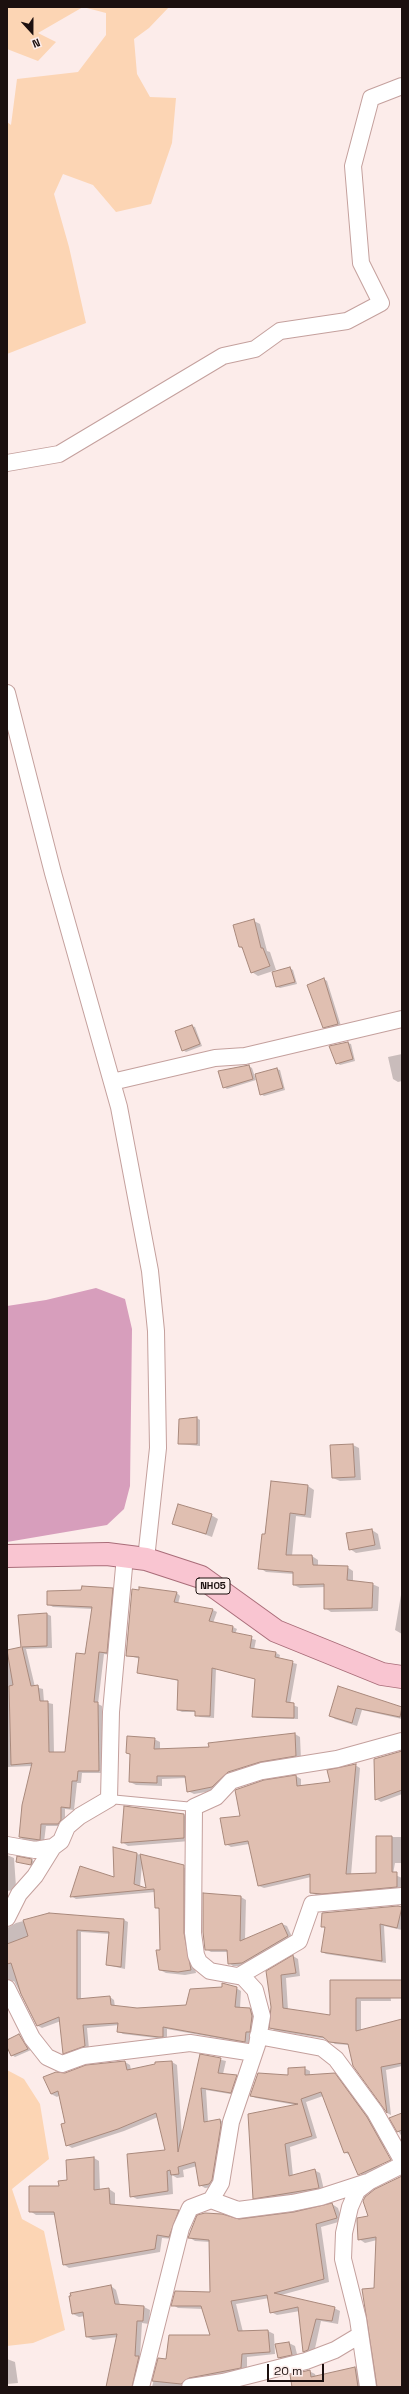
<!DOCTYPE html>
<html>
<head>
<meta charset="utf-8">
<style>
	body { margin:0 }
	#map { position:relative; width:409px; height:2394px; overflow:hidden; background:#fcecea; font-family:"Space Grotesk",sans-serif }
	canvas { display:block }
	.frame { position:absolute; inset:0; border:8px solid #1c100f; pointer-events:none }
	.north { position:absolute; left:12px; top:12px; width:40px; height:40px; -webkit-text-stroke:3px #fcecea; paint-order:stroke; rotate:159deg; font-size:11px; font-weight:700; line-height:16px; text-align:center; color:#1c100f }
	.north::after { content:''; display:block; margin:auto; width:14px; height:18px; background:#1c100f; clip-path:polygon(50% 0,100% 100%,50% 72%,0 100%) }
	.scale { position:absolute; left:267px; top:2364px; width:57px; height:18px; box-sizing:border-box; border:2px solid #1c100f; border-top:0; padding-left:5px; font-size:12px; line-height:14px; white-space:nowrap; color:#1c100f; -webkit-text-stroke:3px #fcecea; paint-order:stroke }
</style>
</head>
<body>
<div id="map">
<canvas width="409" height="2394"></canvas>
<div class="frame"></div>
<div class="north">N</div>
<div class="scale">20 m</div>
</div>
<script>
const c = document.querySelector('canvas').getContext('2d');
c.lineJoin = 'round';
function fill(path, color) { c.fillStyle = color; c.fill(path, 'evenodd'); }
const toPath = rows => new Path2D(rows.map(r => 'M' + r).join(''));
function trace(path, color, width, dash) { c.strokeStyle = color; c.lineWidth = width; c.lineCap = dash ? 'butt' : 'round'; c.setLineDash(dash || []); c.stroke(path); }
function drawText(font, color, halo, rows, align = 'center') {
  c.font = font + ' "Space Grotesk",sans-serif'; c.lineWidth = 3; c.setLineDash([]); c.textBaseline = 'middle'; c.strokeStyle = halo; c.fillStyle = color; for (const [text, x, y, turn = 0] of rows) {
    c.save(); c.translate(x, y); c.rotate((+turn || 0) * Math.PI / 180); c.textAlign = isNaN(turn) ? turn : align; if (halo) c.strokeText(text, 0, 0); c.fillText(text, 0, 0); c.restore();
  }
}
fill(toPath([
	[7,7,169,7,149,28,134,39,137,74,150,97,176,98,172,143,151,204,116,212,93,185,63,174,54,194,69,247,86,323,7,354,7,122,11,125,17,79,78,72,106,35,106,13,83,7,38,33,56,42,38,61,7,49],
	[7,2070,24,2079,40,2104,49,2159,12,2189,22,2219,44,2231,65,2330,33,2343,7,2346]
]), '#fcd5b4');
fill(toPath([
	[96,1288,125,1299,132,1329,130,1486,124,1509,107,1525,7,1542,7,1306,46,1300]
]), '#d79ebc');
fill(toPath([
	[254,921,260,924,267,951,270,952,276,970,258,976,252,972,243,949,240,947],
	[290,968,293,970,297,984,280,988,277,987],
	[324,979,327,981,341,1026,327,1029,324,1027],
	[192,1026,195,1027,202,1046,186,1052,183,1050,176,1032],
	[348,1043,351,1044,355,1061,340,1065,337,1063],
	[402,1054,402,1081,398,1082,393,1079,388,1057],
	[249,1066,252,1068,256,1080,227,1089,224,1087,219,1072],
	[277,1069,280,1070,285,1090,264,1096,261,1094],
	[197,1418,200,1420,200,1446,179,1444],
	[353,1445,359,1448,361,1480,340,1481,333,1478,331,1446],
	[272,1482,308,1486,314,1490,311,1518,296,1516,292,1556,312,1556,318,1560,318,1566,347,1567,353,1571,353,1582,372,1584,379,1587,378,1611,331,1612,325,1608,325,1587,300,1588,294,1585,294,1574,266,1572,260,1568],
	[211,1515,218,1519,212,1537,173,1523],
	[372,1530,378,1534,381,1549,356,1553,350,1549],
	[112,1589,117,1591,111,1655,104,1654,98,1704,102,1706,103,1773,82,1773,81,1783,77,1783,74,1810,65,1809,65,1822,63,1826,46,1826,44,1842,24,1840,20,1837,33,1766,7,1767,7,1651,22,1648,19,1616,47,1614,51,1616,52,1648,26,1649,35,1687,43,1689,44,1702,53,1704,54,1753,66,1754,93,1609,53,1607,48,1604],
	[402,1589,402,1634,395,1630],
	[177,1593,180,1596,178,1604,213,1610,217,1612,213,1623,233,1627,237,1629,235,1634,256,1640,254,1650,276,1653,280,1655,279,1659,297,1664,290,1704,298,1707,298,1719,257,1718,253,1716,255,1679,216,1669,214,1718,200,1717,196,1715,196,1712,182,1712,178,1710,179,1681,138,1672,140,1659,127,1655],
	[7,1597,8,1597,8,1615,7,1615],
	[338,1688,402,1708,402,1719,362,1710,357,1726,335,1719,330,1715],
	[295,1734,300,1737,301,1759,218,1790,194,1794,188,1791,186,1778,162,1779,162,1786,136,1785,130,1782,131,1755,127,1753,154,1739,160,1742,160,1749,210,1748],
	[402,1751,402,1794,381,1802,376,1799,381,1758],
	[355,1765,360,1768,351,1875,377,1874,377,1837,402,1837,402,1863,395,1863,393,1874,402,1878,402,1889,328,1896,316,1895,311,1892,311,1877,264,1888,259,1886,249,1844,231,1847,226,1844,241,1817,264,1781,296,1776,301,1779,301,1786,331,1783],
	[124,1807,184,1815,190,1819,190,1841,128,1846,122,1842],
	[137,1854,189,1869,189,1937,196,1973,185,1975,166,1973,160,1970,160,1910,156,1907,155,1892,76,1899,71,1896,115,1879],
	[142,1864,147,1889,140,1887],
	[7,1855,14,1858,16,1887,14,1890,7,1891],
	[32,1860,35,1862,34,1866,17,1861],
	[204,1894,241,1897,246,1900,245,1940,282,1924,287,1926,293,1939,247,1966,233,1966,229,1963,228,1952,211,1952,206,1949],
	[402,1907,402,1930,384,1926,386,1963,326,1954,322,1952,325,1928,322,1926,322,1914],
	[49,1914,124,1920,128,1922,125,1969,107,1965,110,1934,81,1932,81,2000,110,1997,114,2000,115,2007,137,2009,187,2006,236,1988,241,1991,240,2008,255,2012,254,2034,250,2034,250,2044,167,2029,167,2039,165,2039,123,2034,118,2031,119,2025,87,2028,89,2049,68,2056,64,2053,61,2021,42,2028,38,2026,14,1981,7,1984,7,1928,16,1923],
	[293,1956,298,1959,300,1976,286,1978,288,2010,331,2016,331,1981,389,1984,391,2001,361,2001,361,2031,402,2051,402,2066,386,2070,391,2115,387,2113,354,2066,349,2045,335,2044,327,2039,276,2031,271,2028,272,2007,267,1972],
	[19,2035,31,2050,15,2057,12,2055,7,2041],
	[201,2055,226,2061,223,2074,241,2079,236,2095,206,2090,208,2122,220,2120,225,2123,215,2187,205,2188,200,2185,197,2166,183,2170,184,2177,177,2178,172,2175,173,2194,137,2199,131,2196,166,2151,158,2117,124,2131,72,2148,67,2145,66,2124,60,2095,57,2097,51,2094,65,2074,125,2062,130,2065,131,2070,172,2062,177,2065,182,2137],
	[304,2068,310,2071,310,2076,334,2074,340,2077,372,2121,387,2147,356,2160,345,2152,323,2096,306,2102,317,2138,290,2147,293,2176,314,2170,320,2173,324,2190,259,2201,254,2198,296,2105,256,2098,251,2096],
	[402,2115,402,2137,391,2119],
	[94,2158,99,2161,100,2191,109,2189,115,2193,115,2205,178,2211,184,2214,174,2239,162,2238,160,2252,69,2268,63,2264,56,2215,36,2215,30,2211],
	[383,2165,388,2168,365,2178,357,2171],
	[402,2177,402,2387,378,2387,375,2289,377,2240,365,2243,359,2239,370,2217],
	[332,2204,338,2208,342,2221,321,2227,329,2282,281,2295,334,2308,340,2311,338,2324,321,2321,314,2353,310,2354,304,2351,300,2311,277,2315,271,2312,269,2298,236,2304,243,2332,268,2331,274,2334,275,2354,247,2357,247,2370,187,2387,152,2387,159,2359,167,2360,211,2336,203,2309,178,2308,173,2305,211,2293,210,2242,195,2241,190,2238,236,2220,293,2213],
	[111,2286,116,2290,120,2305,144,2307,150,2310,149,2324,142,2323,138,2387,107,2387,118,2337,93,2340,87,2337,85,2316,79,2317,73,2314],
	[289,2343,295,2346,298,2358,285,2361,279,2358],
	[7,2359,15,2362,18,2383,7,2384],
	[355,2368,361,2371,364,2387,293,2387,309,2371,315,2374,316,2377]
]), '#0003');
const building = toPath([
	[254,919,261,948,263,948,270,966,251,973,242,947,239,947,233,925,254,919],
	[290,967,295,982,276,987,272,972,290,967],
	[324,978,338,1024,323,1028,307,985,324,978],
	[192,1025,200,1044,182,1051,175,1031,192,1025],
	[348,1042,353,1059,336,1064,329,1046,348,1042],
	[249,1065,253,1079,223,1088,218,1071,249,1065],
	[277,1068,283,1088,260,1095,255,1074,277,1068],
	[197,1417,197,1444,178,1444,179,1419,197,1417],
	[353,1444,355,1477,332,1478,330,1445,353,1444],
	[271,1481,308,1485,305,1515,290,1513,286,1555,312,1555,313,1565,348,1566,347,1580,373,1583,372,1608,324,1609,324,1584,293,1585,293,1572,258,1569,262,1534,265,1534,271,1481],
	[178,1504,212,1514,206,1534,172,1524,178,1504],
	[372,1529,375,1545,349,1550,346,1533,372,1529],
	[82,1586,113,1588,107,1653,99,1652,94,1702,98,1702,99,1771,78,1771,77,1781,72,1781,70,1808,61,1807,61,1820,58,1824,41,1824,40,1840,19,1837,22,1805,32,1763,11,1765,9,1686,13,1685,7,1650,21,1647,18,1615,47,1613,47,1646,22,1647,31,1686,38,1685,40,1701,48,1701,49,1752,65,1752,76,1653,85,1654,92,1607,47,1605,47,1591,81,1590,82,1586],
	[139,1587,177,1592,174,1602,213,1609,209,1621,233,1626,232,1632,252,1636,250,1648,276,1652,275,1657,293,1661,286,1702,294,1703,294,1718,252,1717,255,1679,212,1668,210,1716,195,1716,195,1711,177,1710,178,1680,137,1673,139,1657,126,1656,132,1589,139,1590,139,1587],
	[338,1686,402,1707,400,1717,356,1708,352,1723,329,1716,338,1686],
	[295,1733,296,1756,260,1762,228,1772,212,1787,187,1792,185,1776,157,1776,157,1783,129,1782,130,1754,126,1753,127,1736,155,1738,154,1749,209,1747,208,1743,295,1733],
	[402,1751,402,1790,375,1800,374,1759,402,1751],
	[356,1764,346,1874,376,1873,376,1836,392,1836,392,1872,397,1872,397,1887,322,1894,310,1893,310,1874,258,1886,248,1841,225,1845,220,1818,240,1816,235,1790,264,1780,296,1775,297,1786,330,1782,327,1770,356,1764],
	[124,1806,184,1814,184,1838,121,1843,124,1806],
	[113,1847,137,1853,134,1884,146,1888,140,1854,184,1865,184,1933,191,1970,178,1972,159,1970,156,1950,160,1950,159,1908,155,1908,154,1889,70,1897,80,1866,114,1877,113,1847],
	[17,1856,32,1859,31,1865,16,1862,17,1856],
	[203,1893,241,1896,240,1941,282,1923,288,1936,242,1963,228,1964,227,1950,205,1950,203,1932,203,1893],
	[398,1906,402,1907,397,1928,380,1924,382,1961,321,1952,325,1927,321,1927,322,1913,398,1906],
	[49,1913,124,1919,121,1967,106,1965,109,1932,77,1930,77,1999,110,1996,111,2005,137,2008,186,2005,190,1989,222,1987,222,1983,237,1987,235,2007,250,2008,252,2016,250,2032,246,2032,245,2042,163,2027,163,2037,159,2037,117,2032,118,2023,83,2025,85,2046,63,2054,59,2017,37,2026,21,1994,11,1963,7,1964,7,1944,28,1936,23,1920,49,1913],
	[293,1955,296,1973,281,1975,283,2008,330,2015,330,1980,402,1980,402,1998,356,1998,356,2031,402,2019,402,2063,381,2067,387,2113,353,2066,348,2044,329,2042,323,2037,269,2028,271,2007,266,1971,293,1955],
	[19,2034,28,2049,11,2056,7,2047,7,2040,19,2034],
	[200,2054,221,2058,218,2073,237,2075,231,2093,201,2088,204,2122,220,2119,221,2125,212,2180,209,2184,199,2186,195,2162,178,2167,179,2174,171,2175,170,2170,167,2171,168,2191,130,2197,127,2154,165,2150,156,2113,118,2129,66,2146,61,2124,65,2123,58,2091,51,2094,43,2077,56,2072,65,2073,86,2065,125,2061,127,2070,155,2064,155,2062,172,2061,178,2152,200,2054],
	[305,2067,305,2075,335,2073,367,2117,391,2160,358,2175,348,2152,344,2153,321,2092,301,2099,312,2136,285,2144,289,2176,315,2169,319,2188,253,2199,248,2114,298,2104,250,2096,258,2073,288,2075,288,2068,305,2067],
	[402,2113,402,2130,397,2132,389,2118,402,2113],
	[94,2157,94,2190,109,2188,110,2204,179,2210,169,2237,157,2235,155,2249,63,2265,54,2212,29,2212,29,2186,59,2186,58,2181,67,2180,66,2160,94,2157],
	[402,2176,402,2387,377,2387,362,2289,374,2288,376,2237,358,2240,357,2220,357,2218,368,2216,363,2201,365,2197,375,2189,402,2176],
	[332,2203,337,2218,316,2224,324,2279,274,2293,335,2307,332,2321,316,2319,308,2350,303,2352,298,2307,270,2313,267,2295,231,2301,238,2331,268,2330,270,2352,242,2354,241,2368,189,2378,181,2384,152,2381,158,2358,166,2359,169,2335,210,2335,201,2306,171,2306,175,2291,210,2292,209,2240,188,2238,197,2215,205,2213,222,2214,239,2219,294,2212,332,2203],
	[111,2285,115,2304,144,2306,143,2321,137,2321,135,2356,139,2356,132,2387,106,2387,117,2334,86,2337,83,2312,72,2314,69,2296,71,2296,70,2293,111,2285],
	[289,2342,292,2355,278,2358,275,2344,289,2342],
	[355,2367,358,2387,292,2387,290,2375,310,2370,311,2377,355,2367]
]);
fill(building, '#e0bfb1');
trace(building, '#a9897c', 1);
const service = toPath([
	[109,1799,194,1807]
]);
const minor = toPath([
	[7,463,59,454,223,356,255,349,280,331,347,321,381,303,361,263,353,166,371,98,402,86],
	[7,693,53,873,119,1107,150,1271,156,1331,158,1448,146,1559],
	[112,1082,215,1058,245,1056,402,1019],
	[7,1845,35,1850,53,1847,61,1841,67,1827,80,1816,109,1799,111,1712,125,1556],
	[7,1918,19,1894,35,1876,53,1847],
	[239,1976,299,1941,312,1904,402,1896],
	[7,1988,32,2038,47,2057,62,2064,84,2056,190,2043,254,2053],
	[258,2036,322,2048,336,2059,375,2112,402,2160],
	[211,2200,238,2210,292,2203,321,2197,367,2182],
	[141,2387,181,2228,190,2208,211,2200,221,2183,231,2122,257,2045,262,2016,255,1990,243,1977,210,1971,199,1962,196,1955,193,1933,194,1807,216,1797,231,1781,262,1771,337,1759,402,1741],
	[190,2387,223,2382,306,2361,335,2350,360,2335],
	[368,2387,358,2319,343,2259,344,2233,350,2207,357,2191,370,2181,402,2165]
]);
const primary = toPath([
	[7,1556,107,1554,146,1559,201,1577,276,1631,382,1674,402,1677]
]);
trace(service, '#c4a09d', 10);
trace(minor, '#c4a09d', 18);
trace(primary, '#a96d79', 24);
trace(service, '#fff', 8);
trace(minor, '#fff', 16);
trace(primary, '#f9c5d1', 22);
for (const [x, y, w] of [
	[213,1586,34]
]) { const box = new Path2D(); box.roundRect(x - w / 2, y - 8, w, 16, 3); c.fillStyle = '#fcecea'; c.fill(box); trace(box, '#1c100f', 1); }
drawText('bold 10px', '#1c100f', null, [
	["NH05",213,1586]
]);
</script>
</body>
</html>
